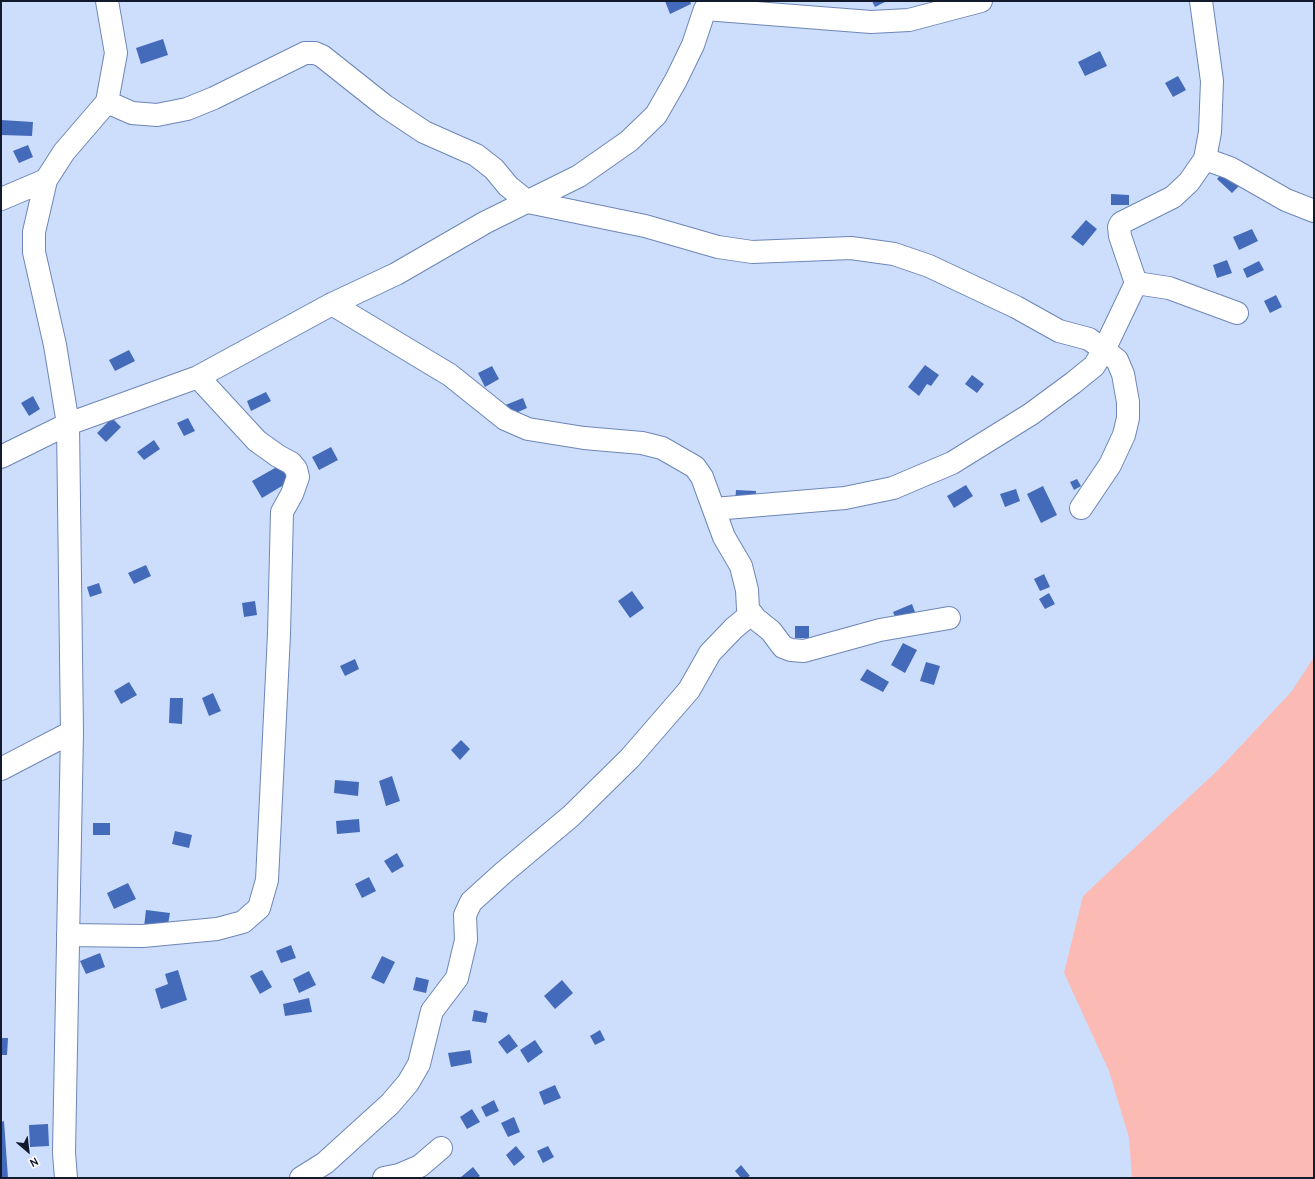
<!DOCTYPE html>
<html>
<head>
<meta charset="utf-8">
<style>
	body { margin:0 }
	#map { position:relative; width:1315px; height:1179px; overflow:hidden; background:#cddefd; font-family:Overpass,sans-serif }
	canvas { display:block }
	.frame { position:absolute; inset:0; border:2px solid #111b2d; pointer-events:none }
	.north { position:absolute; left:8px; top:1131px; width:40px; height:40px; -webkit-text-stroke:3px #fefefe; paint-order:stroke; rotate:152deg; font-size:11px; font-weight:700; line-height:16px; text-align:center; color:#111b2d }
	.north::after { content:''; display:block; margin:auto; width:14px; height:18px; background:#111b2d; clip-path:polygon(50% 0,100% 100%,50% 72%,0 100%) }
</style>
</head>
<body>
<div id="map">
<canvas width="1315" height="1179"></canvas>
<div class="frame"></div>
<div class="north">N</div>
</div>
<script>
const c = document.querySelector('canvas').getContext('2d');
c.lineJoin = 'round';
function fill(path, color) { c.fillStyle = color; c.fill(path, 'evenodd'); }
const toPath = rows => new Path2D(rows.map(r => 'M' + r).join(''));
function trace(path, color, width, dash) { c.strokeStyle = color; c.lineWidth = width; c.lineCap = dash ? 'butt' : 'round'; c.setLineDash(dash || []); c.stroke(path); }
fill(toPath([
	[1314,657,1314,1178,1132,1178,1129,1138,1109,1071,1064,973,1083,896,1219,769,1292,691]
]), '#fcbab5');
fill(toPath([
	[665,1,690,1,691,4,670,14],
	[872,1,887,1,875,7],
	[163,39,168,55,141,64,136,48],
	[1100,51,1107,66,1085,76,1078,62],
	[1178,76,1186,90,1173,97,1165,83],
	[1,120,33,122,32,136,1,135],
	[28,145,33,157,19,163,13,151],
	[1225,170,1240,185,1232,193,1217,179],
	[1111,194,1129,195,1129,205,1111,205],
	[1086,220,1097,229,1083,246,1071,237],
	[1252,229,1258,241,1239,250,1233,237],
	[1227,260,1232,273,1217,278,1213,265],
	[1259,261,1264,270,1247,278,1243,269],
	[1276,295,1282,307,1270,313,1264,301],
	[129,350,135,361,115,371,109,360],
	[925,365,939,375,931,386,927,384,919,396,908,387],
	[492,366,499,379,485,387,478,373],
	[972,375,984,384,977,393,965,384],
	[266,392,271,401,251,411,247,401],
	[33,396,40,409,29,416,21,403],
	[523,398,527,408,507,417,503,406],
	[112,418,121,427,106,442,97,433],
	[188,418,195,431,184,436,177,423],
	[154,440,160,449,144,460,137,452],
	[331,447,338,460,319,470,312,457],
	[282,464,292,480,262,498,252,481],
	[1077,479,1081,486,1074,490,1070,482],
	[966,485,973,496,954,508,947,496],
	[1043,486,1057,515,1041,523,1027,494],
	[1016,489,1020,501,1005,507,1000,494],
	[736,490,756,491,755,505,735,503],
	[146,565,151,576,134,584,128,573],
	[1044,574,1050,587,1040,591,1034,579],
	[99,583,102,593,90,597,87,587],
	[632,591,644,608,630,618,618,601],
	[1049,593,1055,604,1045,609,1039,599],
	[255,601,257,615,244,617,242,603],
	[912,604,916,615,898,623,893,612],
	[795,626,809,626,809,638,795,638],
	[903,643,917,650,905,673,891,665],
	[355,659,359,669,345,676,340,666],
	[926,662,940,666,934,685,920,681],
	[867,669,889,682,883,692,860,680],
	[129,682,137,695,121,704,114,691],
	[213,693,221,711,209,716,202,698],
	[170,698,183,698,182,724,169,723],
	[461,740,470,749,460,760,451,750],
	[392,776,400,801,386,806,379,781],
	[335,780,359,782,358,796,334,793],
	[359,819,360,832,337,834,336,821],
	[93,823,110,823,110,835,93,835],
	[175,831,192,835,189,848,172,844],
	[397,853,404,866,392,873,384,861],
	[369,877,376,891,362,898,355,884],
	[128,883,136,899,114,909,107,893],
	[146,910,170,913,167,930,144,927],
	[291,945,296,958,281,963,276,951],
	[100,953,105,967,86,974,80,961],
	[382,956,395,962,384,984,371,978],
	[178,970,187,1000,161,1009,155,989,168,984,165,974],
	[262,970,272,987,260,994,250,976],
	[309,971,316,985,299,993,293,979],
	[416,977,429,980,426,993,413,990],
	[562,980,573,993,555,1009,544,996],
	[309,998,312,1012,285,1016,283,1004],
	[474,1010,488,1013,486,1023,472,1021],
	[600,1030,605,1040,595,1045,590,1036],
	[509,1034,518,1046,507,1054,498,1042],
	[1,1038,8,1038,7,1055,1,1055],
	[535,1040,543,1052,528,1063,520,1050],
	[470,1050,472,1063,451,1067,448,1053],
	[555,1085,561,1098,544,1105,539,1092],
	[494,1100,499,1111,486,1117,481,1107],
	[472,1109,480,1122,467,1129,460,1117],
	[514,1117,520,1132,508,1137,501,1123],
	[4,1121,8,1178,1,1178,1,1122],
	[48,1124,49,1146,30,1147,29,1125],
	[516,1146,525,1157,514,1166,506,1155],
	[548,1146,554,1157,543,1163,537,1151],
	[741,1165,750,1176,746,1178,741,1178,735,1171],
	[473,1167,480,1176,477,1178,462,1178,461,1177]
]), '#446aba');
const street = toPath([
	[1201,1,1212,81,1210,132,1205,159,1230,168,1286,200,1314,211],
	[107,102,132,113,157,115,187,109,214,98,305,53,315,53,322,56,385,106,424,132,476,155,494,169,508,186,528,202,645,226,718,247,752,252,851,248,894,254,929,266,1016,307,1059,331,1089,339,1104,350,1094,366,1073,383,1031,414,952,463,893,488,845,498,714,509],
	[1205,159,1189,182,1173,197,1121,223,1119,227,1120,236,1136,283,1169,288,1237,313],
	[1,199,46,180],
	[332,304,450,375,505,419,528,429,584,438,642,443,662,448,695,467,702,477,724,537,741,566,747,590,748,609,756,619,771,631,783,647,791,650,804,651,880,630,949,618],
	[1,457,68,424,198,377,332,304,396,274,486,222,579,176,629,141,656,115,676,80,693,45,705,9,871,22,909,20,981,1],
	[1081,508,1110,465,1124,435,1128,418,1128,402,1123,374,1117,360,1104,350,1136,283],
	[1,769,72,732],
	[68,935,143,936,217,929,243,922,259,908,267,880,279,634,282,512,292,494,298,477,296,469,291,463,278,456,257,441,198,377],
	[66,1178,64,1153,72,732,68,424,55,345,34,252,34,232,46,180,64,152,107,102,116,53,107,1],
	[301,1178,325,1163,390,1104,408,1083,419,1064,432,1011,457,978,466,940,465,915,471,902,503,873,571,816,630,758,689,690,710,653,734,628,751,614],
	[384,1178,399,1175,420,1166,441,1148]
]);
trace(street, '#6d86b7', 24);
trace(street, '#fff', 22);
</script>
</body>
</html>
